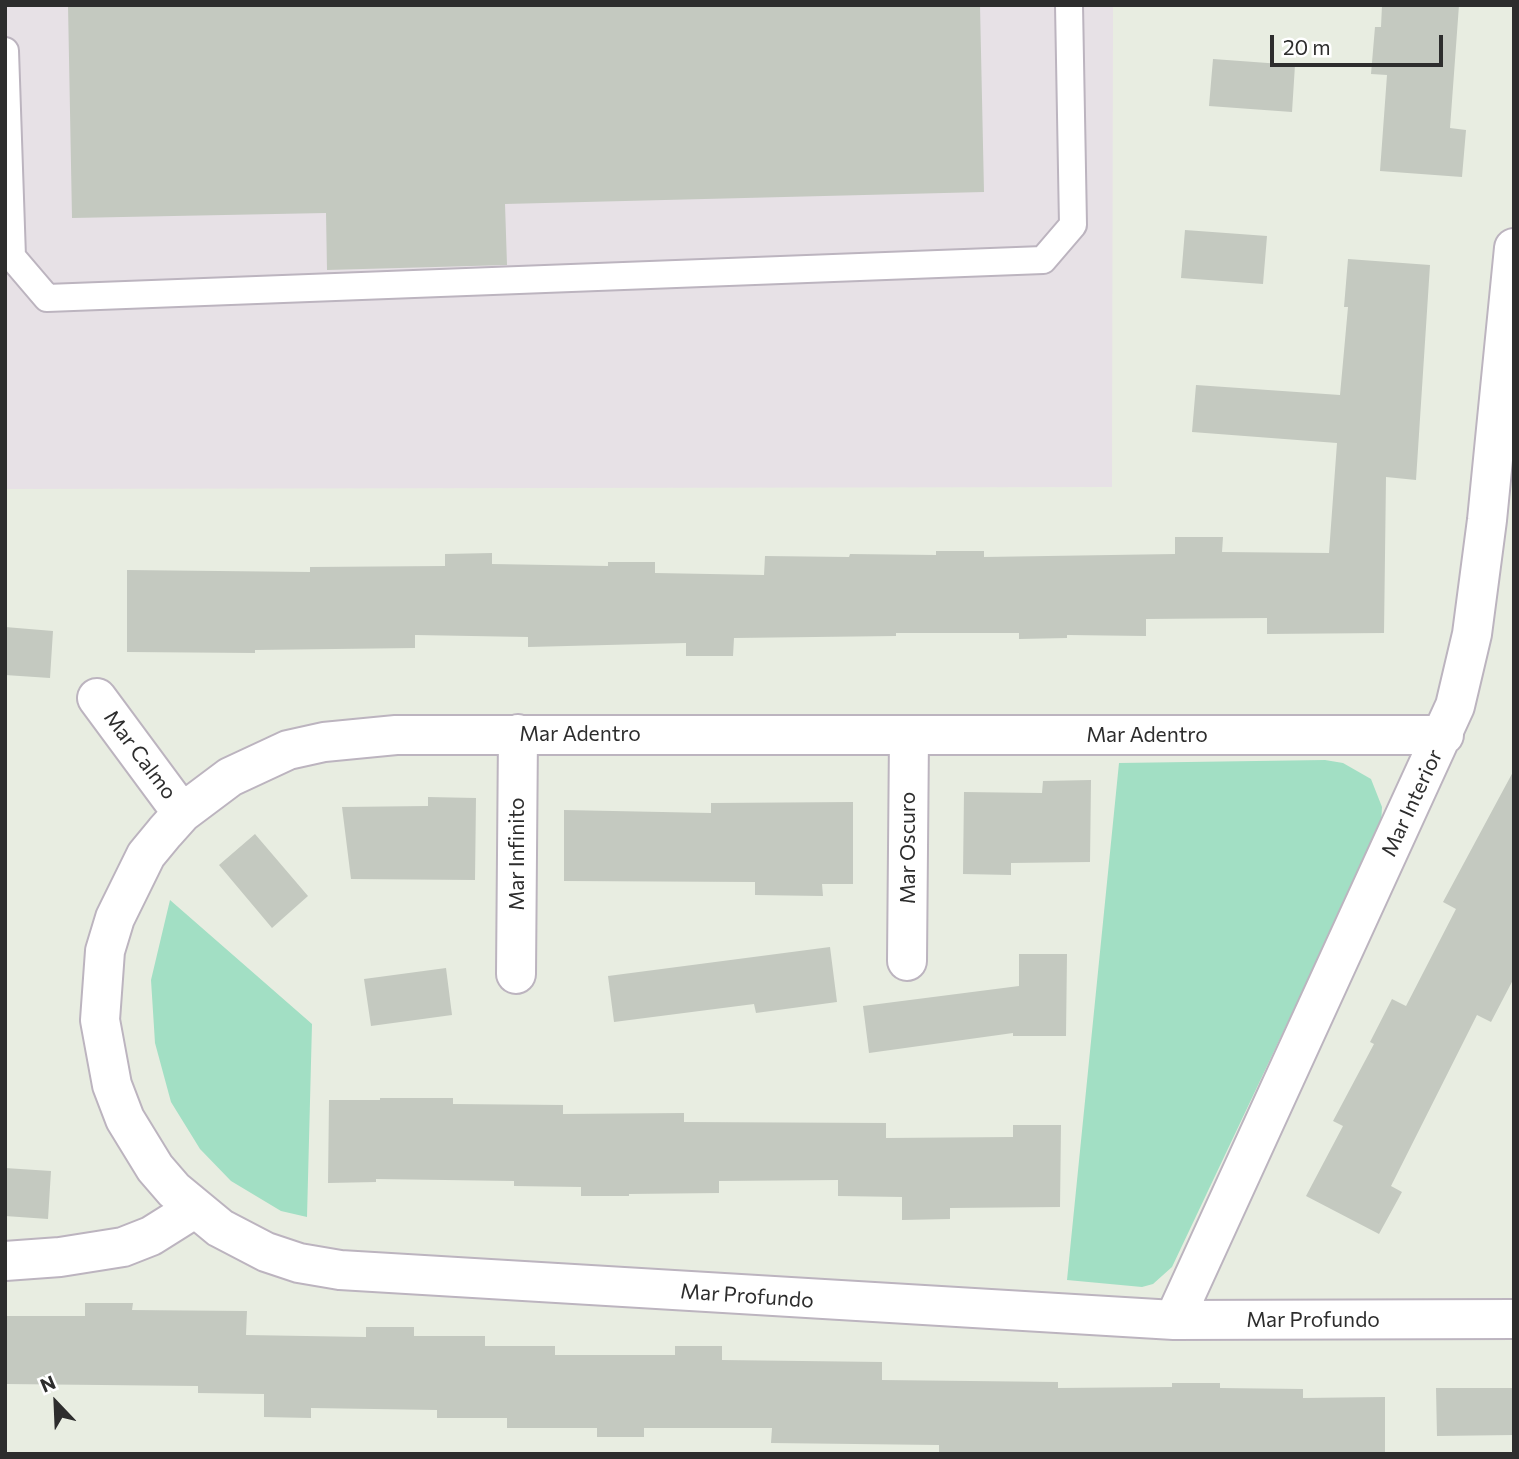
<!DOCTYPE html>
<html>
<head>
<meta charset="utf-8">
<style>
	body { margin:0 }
	#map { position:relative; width:1519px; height:1459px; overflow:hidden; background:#e8ede1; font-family:Commissioner,sans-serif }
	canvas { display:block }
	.frame { position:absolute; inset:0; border:7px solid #2d2d2d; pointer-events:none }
	.north { position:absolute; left:21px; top:1368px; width:70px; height:70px; -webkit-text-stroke:5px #fff; paint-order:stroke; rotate:337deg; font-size:19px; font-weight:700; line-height:28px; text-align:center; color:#2d2d2d }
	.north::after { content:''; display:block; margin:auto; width:24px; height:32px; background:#2d2d2d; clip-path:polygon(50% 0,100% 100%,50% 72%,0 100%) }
	.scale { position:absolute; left:1270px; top:35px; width:173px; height:32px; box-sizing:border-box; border:4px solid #2d2d2d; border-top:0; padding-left:9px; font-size:21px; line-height:24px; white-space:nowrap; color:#2d2d2d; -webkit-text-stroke:5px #fff; paint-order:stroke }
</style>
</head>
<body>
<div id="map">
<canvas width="1519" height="1459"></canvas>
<div class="frame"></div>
<div class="north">N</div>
<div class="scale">20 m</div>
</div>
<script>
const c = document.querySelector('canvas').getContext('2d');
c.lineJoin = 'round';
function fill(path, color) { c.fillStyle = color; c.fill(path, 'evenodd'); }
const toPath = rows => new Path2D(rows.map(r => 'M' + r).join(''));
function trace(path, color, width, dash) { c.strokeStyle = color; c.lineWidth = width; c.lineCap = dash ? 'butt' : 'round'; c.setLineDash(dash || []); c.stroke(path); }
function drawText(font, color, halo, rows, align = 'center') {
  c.font = font + ' Commissioner,sans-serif'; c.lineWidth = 7; c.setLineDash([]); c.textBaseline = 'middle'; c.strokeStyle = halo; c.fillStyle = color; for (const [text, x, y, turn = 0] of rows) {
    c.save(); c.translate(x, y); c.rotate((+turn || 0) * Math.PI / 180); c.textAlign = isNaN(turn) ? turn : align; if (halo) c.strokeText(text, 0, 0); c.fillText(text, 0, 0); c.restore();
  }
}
fill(toPath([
	[5,5,1113,5,1112,487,5,489]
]), '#e7e1e6');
fill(toPath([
	[1325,760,1343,763,1371,779,1382,807,1381,825,1172,1267,1153,1284,1142,1287,1067,1280,1119,763],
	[170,900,312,1024,307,1217,281,1211,231,1181,200,1149,171,1102,155,1043,151,980]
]), '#a2dfc4');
fill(toPath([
	[68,5,980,5,984,192,505,204,507,265,327,270,326,213,72,218],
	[1382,5,1459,5,1450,128,1466,130,1462,177,1380,171,1387,75,1371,74,1375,27,1381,27],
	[1213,59,1295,65,1292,112,1209,106],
	[1185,230,1267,236,1263,284,1181,278],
	[1348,259,1430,265,1416,480,1386,477,1384,633,1267,634,1267,618,1146,619,1146,636,1067,635,1067,638,1019,639,1019,633,896,633,896,636,734,638,733,656,686,656,686,643,528,647,528,637,415,635,415,648,255,650,255,653,127,652,127,570,310,572,310,567,445,566,445,554,492,553,492,564,608,566,608,562,655,562,655,573,764,575,765,556,849,557,850,554,936,555,936,551,984,551,984,557,1175,554,1175,537,1223,537,1222,552,1329,553,1337,443,1192,432,1196,385,1340,395,1348,307,1344,307],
	[5,627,53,631,50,678,5,675],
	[1514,770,1514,978,1491,1022,1477,1015,1391,1186,1402,1192,1379,1234,1306,1196,1343,1126,1333,1121,1374,1044,1370,1042,1392,999,1406,1006,1456,909,1443,902],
	[1091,780,1090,862,1011,863,1011,875,963,874,964,792,1042,793,1043,781],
	[428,797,476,798,475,880,351,879,342,807,428,806],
	[853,802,853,884,822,884,823,896,755,895,755,882,564,881,564,810,711,813,711,803],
	[255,834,308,896,272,928,219,865],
	[830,947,837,1002,756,1013,754,1004,614,1022,608,976],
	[1019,954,1067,954,1066,1036,1013,1036,1013,1033,869,1053,863,1006,1019,986],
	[446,968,452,1015,371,1026,364,979],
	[380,1098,453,1098,453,1104,563,1105,563,1114,684,1113,684,1122,886,1123,886,1138,1013,1137,1013,1125,1061,1125,1060,1207,950,1208,950,1219,902,1220,902,1197,838,1196,838,1180,719,1181,719,1193,629,1194,629,1196,581,1196,581,1187,514,1186,514,1181,376,1179,376,1182,328,1183,329,1100,380,1100],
	[5,1168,51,1171,48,1219,5,1216],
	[85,1303,133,1303,132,1310,247,1311,246,1335,366,1337,366,1327,414,1327,414,1336,485,1336,485,1346,555,1346,555,1355,675,1355,675,1346,722,1346,722,1360,882,1362,882,1380,1058,1382,1058,1388,1172,1387,1172,1383,1220,1383,1220,1388,1303,1389,1303,1398,1385,1397,1385,1454,939,1454,939,1445,771,1443,772,1428,644,1428,644,1437,597,1437,597,1428,507,1428,507,1418,437,1418,437,1410,311,1408,311,1418,264,1417,264,1394,198,1393,198,1386,5,1384,5,1316,85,1316],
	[1436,1388,1514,1388,1514,1435,1437,1436]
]), '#c4c9c0');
const service = toPath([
	[5,51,12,257,47,298,1043,260,1073,225,1069,5]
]);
const minor = toPath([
	[97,698,182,813],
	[1444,735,396,735,324,742,288,750,230,777,182,813,165,832,146,855,115,918,105,951,100,1020,112,1085,125,1119,155,1168,174,1190,220,1228,266,1252,299,1263,340,1270,1174,1320,1514,1319],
	[907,961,909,736],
	[516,974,518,734],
	[5,1261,60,1257,123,1247,151,1236,194,1209],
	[1174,1320,1455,706,1472,634,1487,520,1514,248]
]);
trace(service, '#bcb4bf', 30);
trace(minor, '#bcb4bf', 42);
trace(service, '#fff', 26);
trace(minor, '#fff', 38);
drawText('21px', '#2d2d2d', '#fff', [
	["Mar Adentro",580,734],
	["Mar Adentro",1147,735],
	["Mar Calmo",140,755,53],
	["Mar Interior",1412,803,-65],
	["Mar Oscuro",908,848,-90],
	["Mar Infinito",517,854,-90],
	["Mar Profundo",747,1296,4],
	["Mar Profundo",1313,1320]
]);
</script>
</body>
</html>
